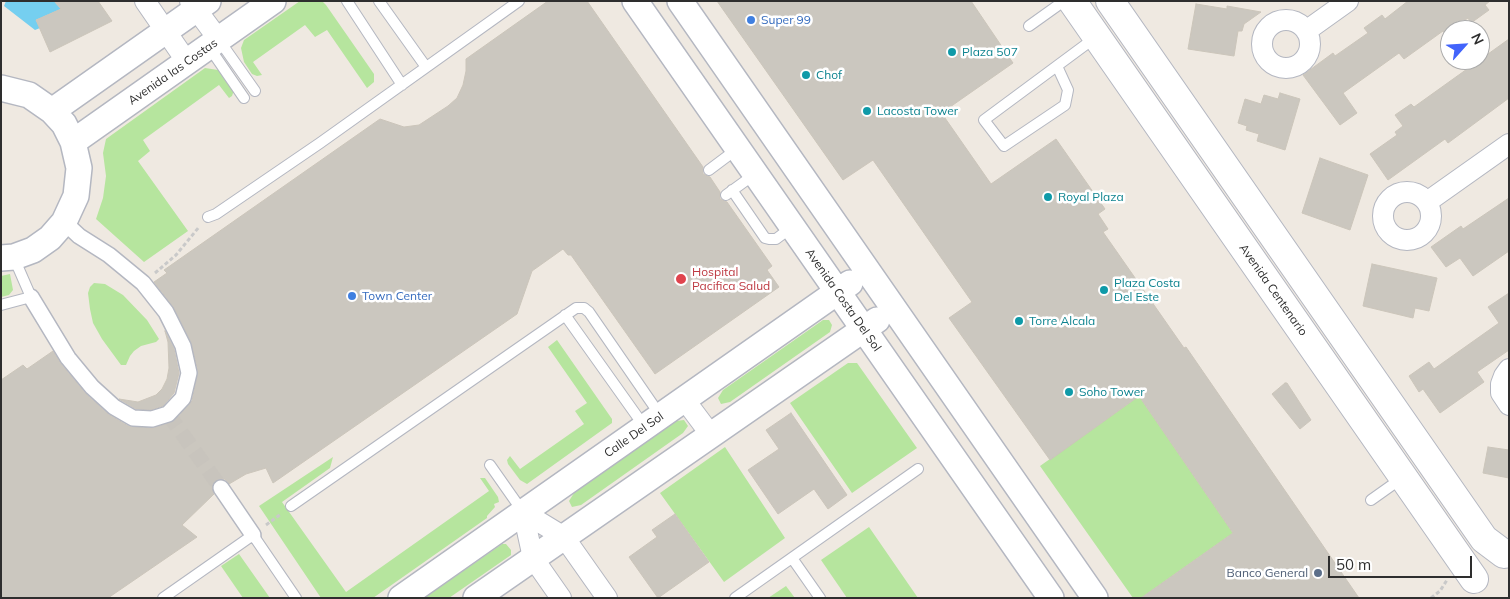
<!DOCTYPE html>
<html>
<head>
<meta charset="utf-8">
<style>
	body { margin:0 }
	#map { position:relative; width:1510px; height:599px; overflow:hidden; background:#efe9e1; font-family:Mulish,sans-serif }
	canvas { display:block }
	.frame { position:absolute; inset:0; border:2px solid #2e2e2e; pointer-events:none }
	.north { position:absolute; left:1440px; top:20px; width:50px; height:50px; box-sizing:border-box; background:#fff; border:1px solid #ababab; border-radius:50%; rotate:64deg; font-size:14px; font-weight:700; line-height:20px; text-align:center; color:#2e2e2e }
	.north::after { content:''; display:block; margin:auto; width:18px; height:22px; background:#4264fb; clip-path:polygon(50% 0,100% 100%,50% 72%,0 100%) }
	.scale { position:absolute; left:1328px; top:556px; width:144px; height:22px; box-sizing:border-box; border:2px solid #2e2e2e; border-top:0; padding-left:6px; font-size:15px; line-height:18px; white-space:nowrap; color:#2e2e2e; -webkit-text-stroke:4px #fff; paint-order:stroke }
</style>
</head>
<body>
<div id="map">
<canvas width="1510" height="599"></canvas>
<div class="frame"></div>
<div class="north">N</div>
<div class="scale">50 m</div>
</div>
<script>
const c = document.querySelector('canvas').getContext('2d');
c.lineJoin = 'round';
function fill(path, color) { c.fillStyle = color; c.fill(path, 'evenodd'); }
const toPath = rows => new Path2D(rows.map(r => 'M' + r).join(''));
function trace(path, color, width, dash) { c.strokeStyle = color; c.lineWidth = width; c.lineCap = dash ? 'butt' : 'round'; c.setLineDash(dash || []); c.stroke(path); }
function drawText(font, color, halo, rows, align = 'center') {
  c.font = font + ' Mulish,sans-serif'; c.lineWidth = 5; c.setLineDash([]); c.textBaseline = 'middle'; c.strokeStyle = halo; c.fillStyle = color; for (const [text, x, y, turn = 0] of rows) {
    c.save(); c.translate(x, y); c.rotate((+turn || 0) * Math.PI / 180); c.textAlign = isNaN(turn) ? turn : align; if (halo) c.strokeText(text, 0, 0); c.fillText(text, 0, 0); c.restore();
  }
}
fill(toPath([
	[300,1,322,1,326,5,374,74,374,82,367,88,327,30,315,37,305,25,253,62,262,75,257,76,252,74,244,62,241,48,244,40],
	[205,68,218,70,234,90,232,96,229,98,219,85,143,140,150,151,138,161,188,231,144,262,96,219,103,198,106,176,103,153,106,139],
	[10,274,13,290,9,295,1,297,1,276],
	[94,283,105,284,123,295,147,320,159,339,156,342,141,346,134,351,130,356,126,365,121,365,102,339,93,323,90,309,88,293,90,287],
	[823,320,829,320,832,325,830,332,730,402,721,404,718,398,723,390],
	[557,340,612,419,612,423,527,484,520,480,508,464,507,460,510,456,520,469,584,424,575,411,587,403,548,347],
	[848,363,857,363,917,448,852,493,790,403],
	[1139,396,1233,533,1141,598,1133,598,1040,466],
	[684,420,688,426,683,433,581,505,572,507,569,501,574,493,676,421],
	[725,447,785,538,724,582,660,493],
	[333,457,330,468,282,502,346,592,489,491,480,478,485,478,498,497,499,502,494,504,495,507,487,516,487,518,373,598,321,598,259,506],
	[869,527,918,598,847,598,821,560],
	[502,544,506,544,511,550,511,555,449,598,424,598],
	[239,554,270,598,243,598,221,566],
	[786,586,795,598,768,598]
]), '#b6e59e');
fill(toPath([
	[6,1,54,1,61,9,36,20,40,28,35,30,4,6]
]), '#75cff0');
const building = toPath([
	[54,1,98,1,112,21,50,52,36,20,61,9,54,1],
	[548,1,587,1,703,167,703,174,710,177,720,192,720,199,727,202,772,266,767,270,779,287,655,374,571,255,568,255,563,249,532,271,517,314,273,483,266,468,246,474,229,484,225,479,215,481,212,488,214,494,182,525,197,537,108,598,1,598,1,380,23,365,27,369,53,351,61,364,86,394,108,414,128,426,152,428,174,421,192,401,198,371,191,342,174,308,154,282,167,273,164,270,380,119,404,127,419,125,448,106,457,98,463,85,466,71,466,59,548,1],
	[717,1,971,1,1013,63,950,107,945,118,991,184,1056,139,1105,209,1098,214,1108,229,1103,232,1184,348,1186,347,1359,598,1141,598,1233,533,1139,396,1050,460,949,318,972,302,873,160,843,180,717,1],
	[1408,1,1490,1,1485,5,1489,10,1471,23,1468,18,1445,34,1443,31,1404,59,1399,53,1343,93,1357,113,1340,125,1303,75,1333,53,1335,56,1368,33,1364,28,1382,15,1385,19,1408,1],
	[1196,4,1227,9,1227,6,1261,12,1244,24,1242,31,1238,31,1234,56,1188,49,1196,4],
	[1509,39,1509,98,1448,143,1445,139,1388,180,1370,154,1397,135,1395,132,1403,126,1395,115,1411,104,1414,107,1509,39],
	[1280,93,1300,99,1285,150,1257,141,1259,134,1246,130,1247,126,1238,123,1245,99,1261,104,1264,95,1278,99,1280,93],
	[1320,158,1368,175,1350,230,1302,213,1320,158],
	[1509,198,1509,251,1473,276,1460,258,1446,267,1431,247,1461,226,1463,229,1509,198],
	[1372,264,1437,278,1429,311,1415,308,1413,318,1363,306,1372,264],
	[1509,293,1509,350,1477,372,1484,382,1440,413,1423,389,1419,392,1409,376,1429,362,1434,369,1499,323,1488,307,1509,293],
	[165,331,174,349,179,373,174,393,163,406,151,410,136,409,119,399,138,402,156,395,162,389,167,379,169,368,168,342,165,331],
	[1285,383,1287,383,1311,420,1300,429,1272,394,1285,383],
	[791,413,847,495,828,509,814,489,778,514,748,470,779,449,766,430,791,413],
	[1488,447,1509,450,1509,478,1483,473,1488,447],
	[675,514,709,562,658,598,629,557,657,537,652,530,675,514]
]);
fill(building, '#cbc7bf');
trace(building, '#cbc5ba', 1);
trace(toPath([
	[168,414,221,488]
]), '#c8c4bd', 15, [15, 8]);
const service = toPath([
	[347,1,402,85],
	[379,1,426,67],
	[1029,26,1064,1],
	[219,40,255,91],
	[209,47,244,98],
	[1057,66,1068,90,1065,105,1004,146,984,120,1096,37],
	[709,170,737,149],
	[732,190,765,238,769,239,776,239,792,227],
	[726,195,755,174],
	[208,217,216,214,320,143,519,1],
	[1,305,31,297,14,258],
	[565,315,644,426],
	[490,465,523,512],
	[1371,500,1402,478],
	[291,506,576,308,584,308,589,312,660,415],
	[792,558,820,598],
	[163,598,253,535,296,598],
	[735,598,918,469]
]);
const pedestrian = toPath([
	[31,297,68,358,92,387,114,407,133,418,152,419,168,414,183,398,189,373,183,346,166,312,143,283,109,255,79,236,64,222],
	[221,488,253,535]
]);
const minor = toPath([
	[145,1,187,62],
	[190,1,219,40],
	'1262 44a24 24 0 1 1 48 0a24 24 0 1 1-48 0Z',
	[1306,31,1348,1],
	'1383 216a24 24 0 1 1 48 0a24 24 0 1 1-48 0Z',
	[1427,202,1509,144],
	[1509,369,1504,376,1501,384,1501,393,1509,405],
	[684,399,711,435],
	[523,512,564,537,607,598],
	[523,512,533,558,561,598]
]);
const tertiary = toPath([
	[635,1,1051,598],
	[680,1,1095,598],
	[1,88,29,95,52,111,64,124,73,142,79,168,76,196,64,222,50,238,33,250,14,257,1,258],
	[52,111,208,1],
	[73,142,273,1],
	[401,598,850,283],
	[476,598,877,320]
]);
const secondary = toPath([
	[1072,1,1474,579],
	[1110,1,1484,539,1504,554]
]);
trace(service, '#b4b7c1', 12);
trace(pedestrian, '#b4b7c1', 18);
trace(minor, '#b4b7c1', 22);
trace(tertiary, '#b4b7c1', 28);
trace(secondary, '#b4b7c1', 30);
trace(toPath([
	[155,273,176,255,199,227],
	[266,525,281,514],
	[1431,598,1440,591,1447,580]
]), '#c9c9c9', 3, [4, 2.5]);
trace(service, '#fff', 10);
trace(pedestrian, '#fff', 15);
trace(minor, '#fff', 20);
trace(tertiary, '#fff', 25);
trace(secondary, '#fff', 28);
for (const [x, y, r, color] of [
	[751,20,5,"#3f7fe0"],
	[952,52,5,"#0f9aa8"],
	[806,75,5,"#0f9aa8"],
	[867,111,5,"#0f9aa8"],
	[1048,197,5,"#0f9aa8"],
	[681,279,6,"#e0444e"],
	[1104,290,5,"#0f9aa8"],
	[352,296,5,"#3f7fe0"],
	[1019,321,5,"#0f9aa8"],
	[1069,392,5,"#0f9aa8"],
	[1318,573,5,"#5c6f8a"]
]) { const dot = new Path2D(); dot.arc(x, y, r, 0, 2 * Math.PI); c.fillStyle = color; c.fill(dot); trace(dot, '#fff', 2); }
drawText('12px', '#366cbe', '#fff', [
	["Super 99",761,20],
	["Town Center",362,296]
], 'left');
drawText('12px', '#0d838f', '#fff', [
	["Plaza 507",962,52],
	["Chof",816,75],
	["Lacosta Tower",877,111],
	["Royal Plaza",1058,197],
	["Plaza Costa",1114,283],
	["Del Este",1114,297],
	["Torre Alcala",1029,321],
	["Soho Tower",1079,392]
], 'left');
drawText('12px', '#2e2e2e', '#fff', [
	["Avenida las Costas",173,72,-35],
	["Avenida Centenario",1273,290,55],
	["Avenida Costa Del Sol",843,300,55],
	["Calle Del Sol",634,435,-35]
]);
drawText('12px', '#be3a42', '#fff', [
	["Hospital",692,272],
	["Pacifica Salud",692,286]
], 'left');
drawText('12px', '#4e5e75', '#fff', [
	["Banco General",1308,573]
], 'right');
</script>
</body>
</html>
